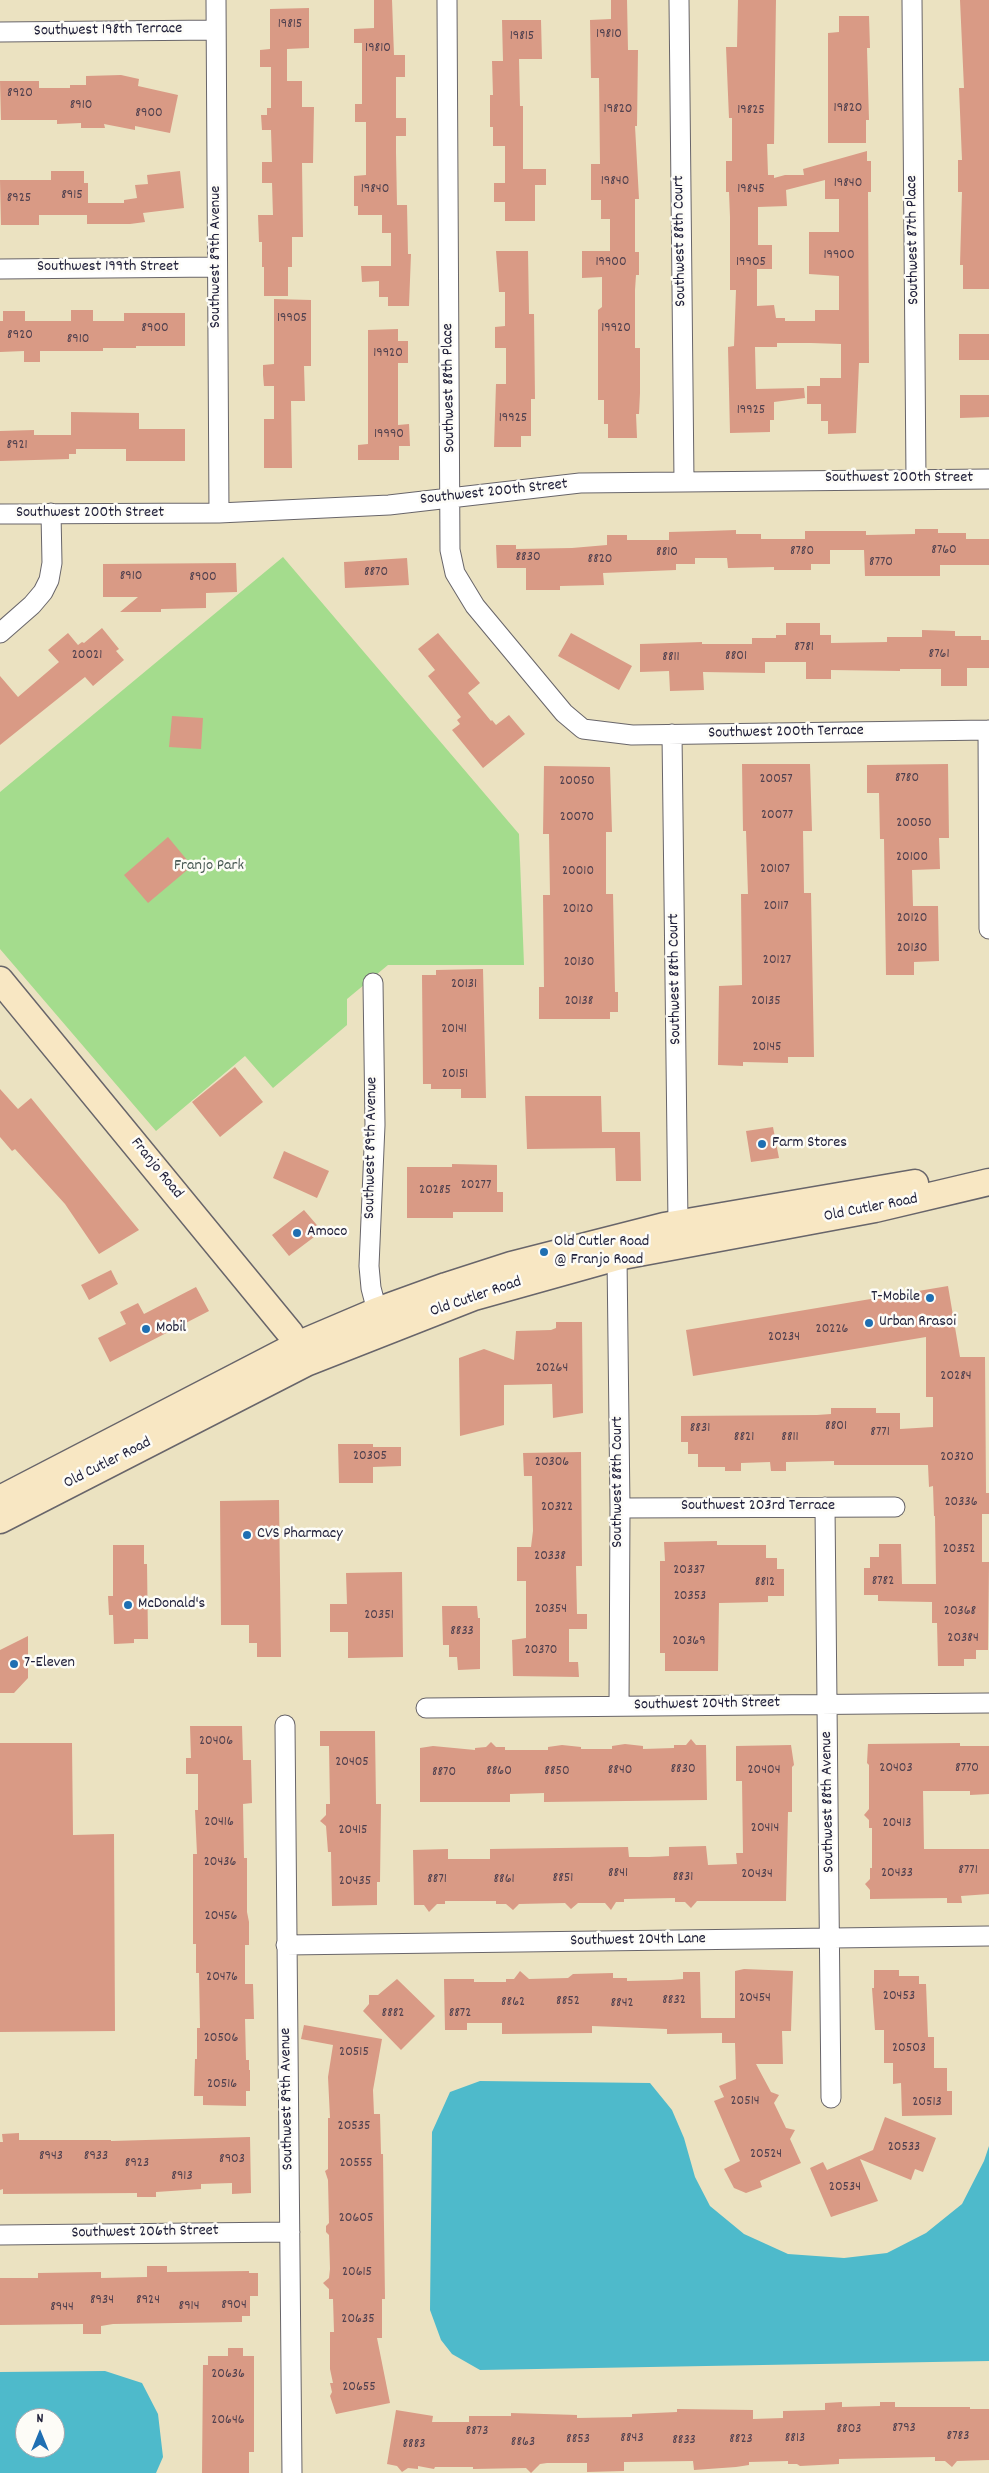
<!DOCTYPE html>
<html>
<head>
<meta charset="utf-8">
<style>
	body { margin:0 }
	#map { position:relative; width:989px; height:2473px; overflow:hidden; background:#ebe2c1; font-family:Dekko,sans-serif }
	canvas { display:block }
	.north { position:absolute; left:15px; top:2408px; width:50px; height:50px; box-sizing:border-box; background:#fdfcf7; border:1px solid #a5a5ac; border-radius:50%; rotate:0deg; font-size:14px; font-weight:700; line-height:20px; text-align:center; color:#22223b }
	.north::after { content:''; display:block; margin:auto; width:18px; height:22px; background:#1f6fb2; clip-path:polygon(50% 0,100% 100%,50% 72%,0 100%) }
</style>
</head>
<body>
<div id="map">
<canvas width="989" height="2473"></canvas>
<div class="north">N</div>
</div>
<script>
const c = document.querySelector('canvas').getContext('2d');
c.lineJoin = 'round';
function fill(path, color) { c.fillStyle = color; c.fill(path, 'evenodd'); }
const toPath = rows => new Path2D(rows.map(r => 'M' + r).join(''));
function trace(path, color, width, dash) { c.strokeStyle = color; c.lineWidth = width; c.lineCap = dash ? 'butt' : 'round'; c.setLineDash(dash || []); c.stroke(path); }
function drawText(font, color, halo, rows, align = 'center') {
  c.font = font + ' Dekko,sans-serif'; c.lineWidth = 5; c.setLineDash([]); c.textBaseline = 'middle'; c.strokeStyle = halo; c.fillStyle = color; for (const [text, x, y, turn = 0] of rows) {
    c.save(); c.translate(x, y); c.rotate((+turn || 0) * Math.PI / 180); c.textAlign = isNaN(turn) ? turn : align; if (halo) c.strokeText(text, 0, 0); c.fillText(text, 0, 0); c.restore();
  }
}
fill(toPath([
	[283,557,519,834,524,965,388,965,347,999,347,1025,273,1088,245,1056,156,1131,0,949,0,792]
]), '#a4dc8d');
fill(toPath([
	[480,2081,650,2083,672,2110,684,2138,695,2177,710,2206,744,2234,788,2254,844,2258,887,2253,926,2233,962,2204,984,2161,989,2146,989,2361,480,2370,452,2354,441,2340,430,2310,432,2132,450,2092],
	[105,2371,142,2383,158,2414,163,2457,156,2473,0,2473,0,2372],
	[25,2418,55,2418,55,2448,25,2448]
]), '#4ebacb');
fill(toPath([
	[374,0,392,0,394,55,405,55,405,77,396,77,396,118,406,118,406,136,396,136,396,153,397,205,407,205,408,254,411,254,409,306,388,306,388,297,379,297,379,281,362,282,361,266,391,266,391,233,382,233,382,215,358,215,358,206,354,206,354,176,366,175,366,122,355,122,355,104,362,104,362,43,354,43,354,29,374,28],
	[611,0,627,0,628,50,638,50,637,126,635,126,639,199,635,199,635,252,639,252,639,275,636,275,635,290,635,348,640,348,640,393,639,414,636,414,637,438,608,438,608,424,604,424,604,400,598,400,598,310,602,307,602,277,582,278,582,251,610,251,610,219,601,219,601,200,591,200,591,164,600,164,599,78,591,78,590,20,611,19],
	[738,0,776,0,774,144,767,144,768,175,774,175,774,178,785,175,804,175,803,169,867,151,867,161,871,161,871,192,868,192,869,363,859,363,856,433,828,434,828,421,821,421,821,404,807,404,807,386,820,386,820,378,841,378,841,344,811,343,777,343,777,347,755,347,756,389,804,388,805,398,774,402,774,420,770,420,770,432,730,433,728,347,734,346,736,290,730,290,730,217,729,192,726,192,726,161,732,161,732,118,729,118,726,47,737,47],
	[825,180,825,199,839,199,839,232,809,232,809,274,839,276,839,310,815,310,815,321,785,321,785,318,776,318,774,305,757,306,757,269,772,269,772,245,758,245,758,207,787,206,786,190],
	[960,0,989,0,989,289,963,289,963,265,960,265,962,192,958,192,958,160,962,160,959,88,964,88],
	[309,8,309,48,287,49,287,81,302,81,302,107,314,107,313,163,302,163,303,237,292,237,292,267,288,267,288,296,264,296,264,267,262,267,262,242,259,242,258,215,273,215,272,183,262,183,262,162,272,162,271,130,262,130,261,115,267,115,267,108,271,108,271,67,260,67,260,50,270,49,270,9],
	[839,16,869,16,870,48,867,48,869,120,866,120,866,143,828,143,828,33,839,32],
	[502,20,541,20,542,59,519,59,520,106,523,106,523,169,546,169,546,185,535,185,535,221,505,221,505,202,494,202,494,183,505,183,505,146,493,146,493,127,490,127,490,95,493,95,492,61,503,61],
	[121,75,139,79,138,86,178,95,170,133,135,126,135,130,104,124,105,128,81,128,81,123,57,124,57,120,1,120,0,81,39,81,39,88,70,88,70,85,86,85,86,76],
	[51,171,84,171,84,183,88,183,88,203,124,203,124,200,137,198,135,185,148,184,147,175,180,171,184,208,143,213,145,222,130,224,87,224,87,215,39,215,39,225,1,225,0,180,51,180],
	[496,251,528,251,529,314,534,314,535,399,531,399,531,436,521,436,521,447,494,447,496,384,506,384,506,348,495,348,495,327,505,326,505,292,499,292],
	[274,299,311,300,311,366,304,366,305,401,291,401,292,468,264,468,264,419,274,419,274,386,264,386,263,375,263,365,274,364],
	[71,310,93,310,93,321,124,321,124,313,185,313,185,346,136,346,136,348,103,348,103,351,40,351,40,362,24,362,24,351,0,352,0,321,3,321,3,311,25,311,25,321,71,321],
	[398,329,398,341,408,341,408,363,398,363,398,425,409,424,410,446,399,446,399,460,358,460,358,445,368,444,368,330],
	[959,334,989,334,989,360,959,360],
	[960,395,989,395,989,417,960,418],
	[71,412,139,413,139,429,185,429,185,461,126,461,126,449,76,449,76,454,69,454,69,459,0,461,0,431,34,430,34,435,71,435],
	[915,529,938,529,938,533,966,533,966,539,989,539,989,565,940,565,940,576,865,576,864,550,830,550,830,564,811,564,811,570,774,570,774,567,728,568,727,558,695,558,695,564,676,564,676,570,603,573,604,585,560,586,560,590,526,590,526,568,497,568,496,545,516,545,516,549,572,548,607,545,607,535,627,535,627,540,669,540,669,532,707,531,736,530,736,534,761,534,761,539,805,539,805,531,866,531,866,535,915,534],
	[407,558,409,585,345,588,344,562],
	[236,563,237,592,206,593,206,608,161,609,161,612,120,612,138,597,103,597,103,564],
	[786,623,820,623,820,635,831,635,831,643,887,642,887,637,922,637,922,630,955,631,955,636,981,636,981,640,989,640,989,668,967,668,967,686,941,686,941,669,900,669,900,671,831,670,831,679,806,679,806,662,765,662,765,673,703,672,704,690,670,691,669,671,640,672,640,644,702,642,702,644,752,644,752,638,776,638,776,635,786,635],
	[102,628,119,649,116,651,124,660,93,686,85,677,0,745,0,676,18,697,59,662,48,650,68,633,78,645,82,642,84,643],
	[438,633,480,683,468,693,491,721,492,720,496,725,509,715,525,734,483,768,452,730,460,724,457,720,461,717,428,676,435,670,418,649],
	[571,633,632,666,619,690,558,656],
	[172,716,203,718,201,749,169,747],
	[742,764,810,764,812,831,803,831,804,893,811,893,814,1057,788,1057,788,1063,743,1062,743,1066,718,1065,719,986,742,985,741,894,748,894,746,831,743,831],
	[948,764,949,838,939,838,940,869,912,870,913,906,938,906,939,961,914,962,914,975,886,975,884,839,880,839,879,793,867,793,867,765],
	[544,766,610,767,612,832,606,832,606,894,613,894,615,992,618,992,618,1012,610,1012,610,1019,539,1019,539,987,544,987,543,895,550,895,549,834,543,834],
	[168,837,192,866,148,903,124,875],
	[483,969,486,1098,461,1098,461,1089,431,1089,431,1084,423,1084,422,975,436,975,436,970],
	[235,1067,263,1102,220,1137,192,1102],
	[0,1089,18,1109,31,1098,139,1230,99,1254,65,1204,15,1149,12,1151,0,1137],
	[525,1096,601,1096,602,1132,640,1132,641,1181,616,1181,615,1148,527,1149],
	[773,1127,779,1158,751,1162,746,1131],
	[284,1151,329,1171,317,1198,273,1178],
	[452,1164,497,1165,497,1192,503,1192,503,1212,453,1212,453,1218,407,1218,407,1167,452,1167],
	[304,1210,322,1231,289,1256,272,1235],
	[111,1270,118,1284,89,1300,81,1285],
	[948,1286,960,1357,985,1357,986,1493,989,1493,989,1514,982,1514,982,1562,989,1562,988,1650,976,1650,976,1659,964,1659,964,1666,938,1666,937,1623,932,1623,932,1602,878,1601,878,1595,864,1595,864,1568,870,1568,870,1557,879,1557,879,1544,901,1544,902,1584,936,1584,935,1516,934,1516,933,1486,929,1487,928,1465,834,1465,834,1461,786,1462,786,1471,771,1471,770,1462,741,1463,741,1471,725,1471,725,1467,698,1467,698,1454,688,1454,688,1442,681,1442,681,1416,817,1415,831,1414,831,1408,876,1408,876,1413,900,1413,900,1429,933,1427,933,1397,926,1397,926,1337,693,1376,686,1330],
	[196,1287,209,1311,110,1362,98,1338,126,1324,120,1312,138,1303,144,1314],
	[556,1322,582,1322,583,1413,553,1418,552,1384,504,1385,504,1425,460,1436,459,1358,484,1349,514,1360,516,1331,551,1330,556,1328],
	[338,1444,373,1444,373,1447,401,1447,401,1466,373,1467,373,1483,339,1483],
	[581,1452,582,1566,576,1566,577,1614,587,1614,587,1629,569,1629,569,1662,578,1662,579,1677,513,1676,512,1640,526,1638,526,1581,517,1581,517,1547,531,1547,533,1531,532,1476,524,1476,523,1453],
	[279,1500,281,1657,257,1657,257,1643,249,1643,249,1625,221,1625,220,1501],
	[717,1541,717,1545,766,1545,766,1558,777,1558,777,1569,784,1569,784,1596,768,1596,768,1602,719,1603,718,1671,665,1671,665,1653,660,1653,660,1561,665,1561,664,1542],
	[113,1545,144,1545,144,1564,147,1564,148,1639,134,1639,134,1643,114,1644,113,1615,109,1615,108,1596,113,1596],
	[402,1572,403,1657,348,1658,348,1632,330,1632,330,1604,347,1604,346,1573],
	[442,1606,477,1606,478,1618,480,1618,480,1669,458,1670,457,1657,449,1657,449,1645,443,1645],
	[28,1636,28,1678,14,1693,0,1693,0,1650],
	[190,1726,242,1726,243,1760,251,1760,252,1803,243,1804,244,1858,247,1858,247,1912,249,1922,249,1945,245,1945,245,1984,253,1984,254,2019,245,2019,246,2060,249,2060,249,2070,250,2070,250,2091,246,2091,246,2106,203,2105,203,2096,194,2096,195,2059,197,2059,197,2028,200,2028,199,1973,196,1973,196,1944,193,1944,193,1854,197,1854,195,1810,198,1810,198,1774,186,1774,186,1758,191,1758],
	[320,1731,375,1731,376,1804,381,1804,380,1882,377,1882,377,1905,332,1906,331,1852,328,1852,326,1826,320,1821,326,1815,326,1804,330,1804,329,1746,320,1746],
	[691,1739,696,1745,706,1745,707,1800,544,1802,544,1793,510,1794,510,1802,420,1802,420,1748,433,1746,475,1750,475,1748,486,1747,491,1742,496,1747,505,1747,505,1750,548,1750,548,1747,562,1745,581,1747,581,1749,612,1749,612,1746,625,1744,643,1746,643,1749,674,1748,674,1745,686,1745],
	[0,1743,72,1743,73,1835,114,1834,115,2031,0,2032],
	[960,1743,960,1746,989,1746,989,1794,970,1795,970,1791,923,1791,924,1849,989,1849,989,1894,961,1896,962,1903,947,1903,947,1898,870,1899,870,1890,865,1884,870,1879,870,1868,872,1868,872,1828,869,1828,869,1820,864,1815,869,1809,869,1765,867,1763,868,1744],
	[791,1745,794,1765,792,1767,792,1812,788,1812,786,1901,697,1901,691,1908,685,1902,675,1902,675,1898,624,1899,624,1902,616,1902,611,1910,605,1903,578,1903,571,1909,565,1903,519,1904,513,1910,506,1904,496,1904,496,1901,445,1901,445,1904,437,1904,429,1912,424,1905,414,1905,413,1850,448,1849,448,1859,490,1859,490,1849,628,1847,629,1857,649,1857,669,1856,669,1847,706,1846,708,1865,737,1864,736,1853,743,1853,742,1781,736,1781,736,1746],
	[744,1969,793,1971,791,2031,782,2031,783,2064,756,2064,771,2092,779,2095,774,2103,786,2128,795,2130,790,2139,801,2163,760,2181,762,2187,746,2193,734,2188,724,2169,740,2161,714,2101,724,2097,719,2086,736,2079,735,2043,722,2043,722,2033,667,2034,667,2029,592,2026,592,2033,502,2034,502,2023,467,2023,467,2030,445,2030,444,1979,474,1979,474,1982,506,1982,506,1979,514,1979,520,1971,529,1979,568,1978,573,1974,613,1973,613,1978,627,1978,627,1981,671,1980,683,1979,683,1972,700,1972,701,2018,735,2018,735,1971],
	[874,1970,899,1970,899,1976,919,1976,919,1984,926,1984,928,2037,934,2037,934,2068,947,2068,947,2091,952,2091,952,2115,902,2116,901,2083,893,2084,893,2063,884,2063,884,2030,875,2030,872,1988,874,1988],
	[397,1979,435,2016,401,2050,363,2011,369,2004,369,1995,378,1995],
	[304,2025,382,2039,373,2090,374,2114,380,2114,381,2154,383,2154,385,2299,382,2299,382,2338,377,2338,390,2403,336,2414,330,2396,332,2392,330,2383,333,2383,330,2369,330,2332,334,2332,333,2299,329,2299,329,2289,323,2283,329,2278,330,2269,329,2235,326,2232,326,2226,329,2223,328,2180,325,2171,328,2169,328,2118,330,2118,328,2077,333,2045,301,2039],
	[885,2117,936,2138,923,2172,915,2169,911,2180,860,2159,878,2201,831,2217,810,2168,823,2162,827,2170,873,2150],
	[19,2133,19,2140,111,2140,111,2141,250,2137,251,2193,232,2194,232,2183,201,2184,201,2189,156,2192,156,2197,137,2197,137,2193,3,2194,3,2189,0,2190,0,2142,3,2142,2,2134],
	[147,2266,167,2266,167,2272,249,2271,249,2273,258,2273,258,2296,250,2296,250,2316,242,2316,242,2322,113,2324,101,2326,101,2334,83,2334,83,2324,0,2325,0,2278,38,2278,38,2273,101,2272,101,2278,147,2277],
	[228,2348,243,2348,243,2356,254,2356,254,2452,249,2452,249,2473,202,2473,203,2365,208,2365,208,2356,228,2356],
	[842,2402,842,2407,880,2406,880,2402,895,2402,895,2407,970,2407,970,2409,989,2409,989,2460,957,2461,952,2467,945,2461,935,2461,935,2457,839,2459,839,2464,800,2466,797,2464,788,2464,788,2461,749,2462,749,2465,736,2467,694,2470,693,2461,624,2462,624,2471,587,2472,587,2463,547,2463,540,2464,531,2473,526,2468,473,2469,473,2467,435,2467,434,2469,418,2466,418,2469,408,2468,402,2472,397,2466,387,2464,396,2410,433,2416,432,2422,469,2422,469,2416,511,2416,511,2413,577,2415,577,2418,632,2417,632,2414,677,2412,677,2409,753,2410,753,2419,783,2418,783,2411,825,2410,825,2403]
]), '#d99a85');
const street = toPath([
	[216,0,219,513],
	[447,0,450,550,455,573,475,606,564,713,583,729,632,735,989,730],
	[679,0,684,481],
	[912,0,916,479],
	[0,32,216,30],
	[0,269,217,267],
	[0,514,219,513,389,505,580,483,989,479],
	[0,633,32,605,43,592,49,580,52,563,51,513],
	[988,730,989,929],
	[672,734,678,1223],
	[373,983,375,1125,369,1266,371,1288,377,1311],
	[617,1257,620,1508,619,1706],
	[825,1507,831,2098],
	[620,1508,895,1507],
	[426,1708,989,1703],
	[285,1725,292,2473],
	[286,1945,989,1936],
	[0,2235,290,2232]
]);
const secondary = toPath([
	[0,980,290,1333,304,1360],
	[0,1499,297,1345,377,1311,446,1286,511,1265,664,1226,915,1183],
	[0,1520,306,1363,474,1297,617,1257,875,1209,989,1182]
]);
trace(street, '#68656a', 21);
trace(secondary, '#68656a', 29);
trace(street, '#fff', 19);
trace(secondary, '#f8e7c3', 26);
for (const [x, y, r, color] of [
	[762,1144,5,"#1f6fb2"],
	[297,1233,5,"#1f6fb2"],
	[544,1252,5,"#1f6fb2"],
	[930,1298,5,"#1f6fb2"],
	[869,1323,5,"#1f6fb2"],
	[146,1329,5,"#1f6fb2"],
	[247,1535,5,"#1f6fb2"],
	[128,1605,5,"#1f6fb2"],
	[14,1664,5,"#1f6fb2"]
]) { const dot = new Path2D(); dot.arc(x, y, r, 0, 2 * Math.PI); c.fillStyle = color; c.fill(dot); trace(dot, '#fdfcf7', 2); }
drawText('14px', '#50404e', null, [
	["19815",290,25],
	["19810",609,35],
	["19815",522,37],
	["19810",378,49],
	["8920",20,94],
	["8910",81,106],
	["19820",848,109],
	["19820",618,110],
	["19825",751,111],
	["8900",149,114],
	["19840",615,182],
	["19840",848,184],
	["19840",375,190],
	["19845",751,190],
	["8915",72,196],
	["8925",19,199],
	["19900",839,256],
	["19900",611,263],
	["19905",751,263],
	["19905",292,319],
	["8900",155,329],
	["19920",616,329],
	["8920",20,336],
	["8910",78,340],
	["19920",388,354],
	["19925",751,411],
	["19925",513,419],
	["19990",389,435],
	["8921",17,446],
	["8760",944,551],
	["8780",802,552],
	["8810",667,553],
	["8830",528,558],
	["8820",600,560],
	["8770",881,563],
	["8870",376,573],
	["8910",131,577],
	["8900",203,578],
	["8781",804,648],
	["8761",939,655],
	["20021",87,656],
	["8801",736,657],
	["8811",671,658],
	["8780",907,779],
	["20057",776,780],
	["20050",577,782],
	["20077",777,816],
	["20070",577,818],
	["20050",914,824],
	["20100",912,858],
	["20107",775,870],
	["20010",578,872],
	["20117",776,907],
	["20120",578,910],
	["20120",912,919],
	["20130",912,949],
	["20127",777,961],
	["20130",579,963],
	["20131",464,985],
	["20138",579,1002],
	["20135",766,1002],
	["20141",454,1030],
	["20145",767,1048],
	["20151",455,1075],
	["20277",476,1186],
	["20285",435,1191],
	["20226",832,1330],
	["20234",784,1338],
	["20264",552,1369],
	["20284",956,1377],
	["8801",836,1427],
	["8831",700,1429],
	["8771",880,1433],
	["8821",744,1438],
	["8811",790,1438],
	["20305",370,1457],
	["20320",957,1458],
	["20306",552,1463],
	["20336",961,1503],
	["20322",557,1508],
	["20352",959,1550],
	["20338",550,1557],
	["20337",689,1571],
	["8782",883,1582],
	["8812",765,1583],
	["20353",690,1597],
	["20354",551,1610],
	["20368",960,1612],
	["20351",379,1616],
	["8833",462,1632],
	["20384",963,1639],
	["20369",689,1642],
	["20370",541,1651],
	["20406",216,1742],
	["20405",352,1763],
	["20403",896,1769],
	["8770",967,1769],
	["8830",683,1770],
	["8840",620,1771],
	["20404",764,1771],
	["8860",499,1772],
	["8850",557,1772],
	["8870",444,1773],
	["20416",219,1823],
	["20413",897,1824],
	["20414",765,1829],
	["20415",353,1831],
	["20436",220,1863],
	["8771",968,1871],
	["8841",618,1874],
	["20433",897,1874],
	["20434",757,1875],
	["8831",683,1878],
	["8851",563,1879],
	["8871",437,1880],
	["8861",504,1880],
	["20435",355,1882],
	["20456",221,1917],
	["20476",222,1978],
	["20453",899,1997],
	["20454",755,1999],
	["8832",674,2001],
	["8852",568,2002],
	["8862",513,2003],
	["8842",622,2004],
	["8882",393,2014],
	["8872",460,2014],
	["20506",221,2039],
	["20503",909,2049],
	["20515",354,2053],
	["20516",222,2085],
	["20514",745,2102],
	["20513",927,2103],
	["20535",354,2127],
	["20533",904,2148],
	["20524",766,2155],
	["8943",51,2157],
	["8933",96,2157],
	["8903",232,2160],
	["8923",137,2164],
	["20555",356,2164],
	["8913",182,2177],
	["20534",845,2188],
	["20605",356,2219],
	["20615",357,2273],
	["8934",102,2301],
	["8924",148,2301],
	["8904",234,2306],
	["8914",189,2307],
	["8944",62,2308],
	["20635",358,2320],
	["20636",228,2375],
	["20655",359,2388],
	["20646",228,2421],
	["8793",904,2429],
	["8803",849,2430],
	["8873",477,2432],
	["8783",958,2437],
	["8843",632,2439],
	["8813",795,2439],
	["8853",578,2440],
	["8823",741,2440],
	["8833",684,2441],
	["8863",523,2443],
	["8883",414,2445]
]);
drawText('16px', '#22223b', '#fdfcf7', [
	["Southwest 198th Terrace",108,31,-1],
	["Southwest 87th Place",914,240,-91],
	["Southwest 88th Court",681,241,-91],
	["Southwest 89th Avenue",217,257,-90],
	["Southwest 199th Street",108,268],
	["Southwest 88th Place",450,388,-91],
	["Southwest 200th Street",899,479],
	["Southwest 200th Street",494,493,-6],
	["Southwest 200th Street",90,514],
	["Southwest 200th Terrace",786,733,-1],
	["Southwest 88th Court",676,979,-91],
	["Southwest 89th Avenue",372,1148,-89],
	["Franjo Road",156,1169,51],
	["Old Cutler Road",871,1209,-11],
	["Old Cutler Road",476,1298,-19],
	["Old Cutler Road",108,1464,-27],
	["Southwest 88th Court",619,1482,-90],
	["Southwest 203rd Terrace",758,1507],
	["Southwest 204th Street",707,1705,-1],
	["Southwest 88th Avenue",829,1802,-91],
	["Southwest 204th Lane",638,1941,-1],
	["Southwest 89th Avenue",288,2099,-91],
	["Southwest 206th Street",145,2233,-1]
]);
drawText('16px', '#495a54', '#fdfcf7', [
	["Franjo Park",209,867]
]);
drawText('16px', '#22223b', '#fdfcf7', [
	["Farm Stores",772,1144],
	["Amoco",307,1233],
	["Old Cutler Road",554,1243],
	["@ Franjo Road",554,1261],
	["T-Mobile",920,1298,"right"],
	["Urban Rrasoi",879,1323],
	["Mobil",156,1329],
	["CVS Pharmacy",257,1535],
	["McDonald's",138,1605],
	["7-Eleven",24,1664]
], 'left');
</script>
</body>
</html>
